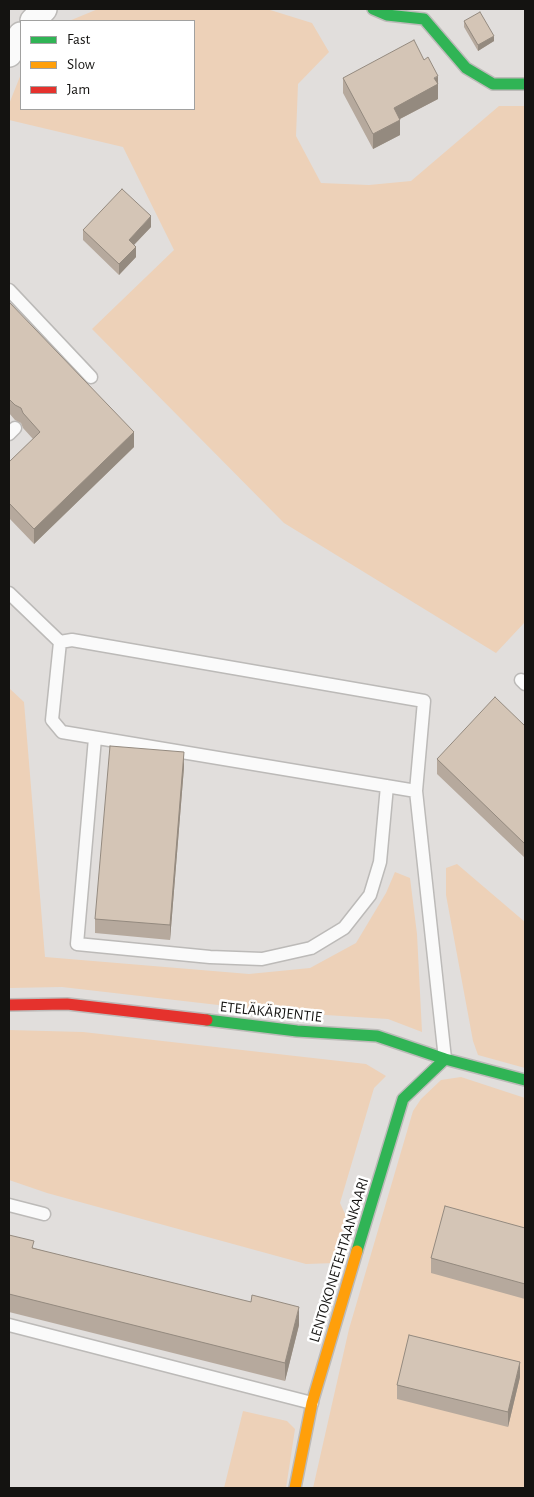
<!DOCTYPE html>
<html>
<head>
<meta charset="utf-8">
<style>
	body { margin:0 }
	#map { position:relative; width:534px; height:1497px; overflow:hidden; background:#e1dedc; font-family:"Alegreya Sans",sans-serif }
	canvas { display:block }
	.frame { position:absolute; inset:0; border:10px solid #141311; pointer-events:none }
	.legend { position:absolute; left:20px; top:20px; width:175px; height:90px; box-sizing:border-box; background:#fff; border:1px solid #a1a1a0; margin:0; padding:6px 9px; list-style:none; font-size:15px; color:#141311 }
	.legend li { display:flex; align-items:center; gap:10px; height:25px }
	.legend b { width:25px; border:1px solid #a1a1a0 }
</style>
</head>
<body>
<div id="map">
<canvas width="534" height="1497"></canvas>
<div class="frame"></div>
<ul class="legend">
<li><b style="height:6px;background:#30b455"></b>Fast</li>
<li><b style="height:6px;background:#ff9f0a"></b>Slow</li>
<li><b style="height:6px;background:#e5322d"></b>Jam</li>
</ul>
</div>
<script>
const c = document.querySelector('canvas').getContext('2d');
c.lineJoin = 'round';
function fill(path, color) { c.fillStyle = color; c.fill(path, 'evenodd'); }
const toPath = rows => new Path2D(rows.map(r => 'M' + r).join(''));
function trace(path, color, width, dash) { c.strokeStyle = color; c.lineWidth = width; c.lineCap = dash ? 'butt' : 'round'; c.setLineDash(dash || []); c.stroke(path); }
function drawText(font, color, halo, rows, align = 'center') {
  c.font = font + ' "Alegreya Sans",sans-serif'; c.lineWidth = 5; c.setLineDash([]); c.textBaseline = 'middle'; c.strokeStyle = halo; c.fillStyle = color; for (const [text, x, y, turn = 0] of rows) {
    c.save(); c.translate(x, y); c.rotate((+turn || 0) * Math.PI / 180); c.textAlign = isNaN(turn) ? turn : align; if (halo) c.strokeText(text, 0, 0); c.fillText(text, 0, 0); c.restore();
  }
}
fill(toPath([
	[98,9,267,9,312,23,329,52,298,84,296,136,321,183,369,185,411,181,499,106,525,106,525,622,496,653,284,523,92,329,174,250,123,147,9,120,9,104,21,74,21,109,194,109,194,21,69,21],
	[9,688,24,702,45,957,249,974,310,968,356,943,386,893,395,872,410,878,417,934,422,1032,388,1019,279,1012,62,987,9,988],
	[457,864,525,922,525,1068,478,1055,473,1041,446,895,446,868],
	[9,1030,83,1032,366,1064,386,1076,374,1088,340,1203,346,1216,335,1263,306,1264,47,1193,9,1180],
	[461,1077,525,1098,525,1488,313,1488,349,1329,413,1111,421,1099,441,1080],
	[243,1411,287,1421,295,1429,286,1488,224,1488]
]), '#edd1b8');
const lane = toPath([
	[9,290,91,377],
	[9,434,15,428],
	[9,593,60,642],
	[521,680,525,684],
	[95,738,77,944,210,957,262,959,311,948,344,928,370,895,380,862,387,786],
	[416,791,62,732,52,720,60,642,72,640,424,701,416,791,445,1059],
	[9,1205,44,1214],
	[9,1325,312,1403]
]);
const street = toPath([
	[33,21,44,9],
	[9,54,21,35]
]);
const fast = toPath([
	[373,9,387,15,424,19,466,68,493,84,525,84],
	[207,1020,297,1031,377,1036,445,1059,525,1080],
	[357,1251,403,1099,445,1059]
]);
const slow = toPath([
	[295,1488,312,1403,357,1251]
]);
const jam = toPath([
	[9,1005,67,1004,207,1020]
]);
trace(lane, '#bcbab8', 15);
trace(street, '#bcbab8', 28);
trace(fast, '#bcbab8', 14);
trace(slow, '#bcbab8', 14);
trace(jam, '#bcbab8', 14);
trace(lane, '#fafafa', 12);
trace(street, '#fafafa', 25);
trace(fast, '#30b455', 11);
trace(slow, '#ff9f0a', 11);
trace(jam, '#e5322d', 11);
fill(toPath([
	[464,21,494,41,478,51,464,27],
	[343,78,438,91,438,99,400,119,400,135,373,149,343,93],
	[151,227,134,245,136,257,119,275,83,240,83,230],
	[9,302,134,447,34,544,9,518,9,462,33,439,23,428,21,423,15,420,9,413],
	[525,726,525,858,437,774,437,759],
	[184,767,170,940,95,933,95,919],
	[525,1228,525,1299,431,1273,431,1258],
	[9,1235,34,1248,299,1325,285,1381,9,1312],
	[520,1377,508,1427,397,1399,397,1385]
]), '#b6a99d');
fill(toPath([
	[494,36,494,41,478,51,478,45],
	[438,76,438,99,394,122,394,108],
	[400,120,400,135,373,149,373,134],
	[151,216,151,227,129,250,129,240],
	[136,247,136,257,119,275,119,264],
	[134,432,134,447,34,544,34,529],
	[184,752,184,767,170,940,170,925],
	[299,1307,299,1325,285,1381,285,1363],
	[520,1362,520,1377,508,1427,508,1412]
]), '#948a7f');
const building = toPath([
	[480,12,494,36,478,45,464,21,480,12],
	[414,40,424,60,428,57,438,76,434,78,438,84,394,108,400,120,373,134,343,78,414,40],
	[122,189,151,216,129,240,136,247,119,264,83,230,122,189],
	[9,302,134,432,34,529,9,503,9,462,40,432,23,413,21,408,15,405,9,399,9,302],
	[495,697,525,726,525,844,437,759,495,697],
	[110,746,184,752,170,925,95,919,110,746],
	[445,1206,525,1228,525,1284,431,1258,445,1206],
	[9,1235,34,1241,32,1248,251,1302,252,1295,299,1307,285,1363,9,1294,9,1235],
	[409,1335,520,1362,508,1412,397,1385,409,1335]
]);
fill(building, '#d4c5b6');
trace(building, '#948a7f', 1);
drawText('15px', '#141311', '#fff', [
	["ETELÄKÄRJENTIE",271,1012,6],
	["LENTOKONETEHTAANKAARI",339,1260,-73]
]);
</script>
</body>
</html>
